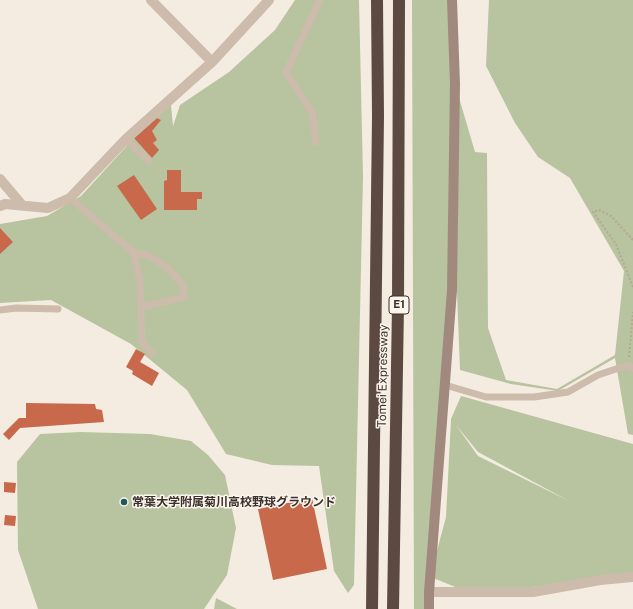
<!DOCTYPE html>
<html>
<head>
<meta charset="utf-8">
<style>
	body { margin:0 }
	canvas { display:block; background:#f4ebe1 }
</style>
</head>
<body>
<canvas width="633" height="609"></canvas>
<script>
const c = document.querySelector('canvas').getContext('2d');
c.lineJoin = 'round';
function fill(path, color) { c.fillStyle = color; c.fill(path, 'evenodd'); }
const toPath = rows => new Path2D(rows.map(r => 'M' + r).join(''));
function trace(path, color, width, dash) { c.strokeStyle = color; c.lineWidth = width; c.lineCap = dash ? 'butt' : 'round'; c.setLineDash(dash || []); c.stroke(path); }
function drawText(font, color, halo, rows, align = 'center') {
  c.font = font + ' "Public Sans","Noto Sans JP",sans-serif'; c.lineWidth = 3; c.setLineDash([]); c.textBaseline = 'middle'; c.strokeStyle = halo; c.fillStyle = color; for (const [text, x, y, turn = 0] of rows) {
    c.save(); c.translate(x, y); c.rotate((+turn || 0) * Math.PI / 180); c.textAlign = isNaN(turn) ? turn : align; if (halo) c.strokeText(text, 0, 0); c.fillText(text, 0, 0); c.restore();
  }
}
fill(toPath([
	[295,0,359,0,363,177,354,585,348,593,334,571,319,466,272,465,226,454,187,390,131,344,51,300,0,303,0,224,47,216,81,196,134,138,171,105,173,126,180,105,229,72,275,30],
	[412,0,452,0,455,84,475,152,487,153,488,328,506,380,557,389,615,355,624,271,570,178,538,157,515,123,486,66,489,0,633,0,633,435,628,434,615,358,558,391,511,384,460,370,453,190,434,562,446,517,451,419,461,396,633,444,633,579,468,592,433,578,432,609,414,609],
	[456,425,478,452,569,501,478,456],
	[80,432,150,434,191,441,208,455,225,475,236,528,227,575,204,609,38,609,18,550,17,462,40,434],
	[216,598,237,609,214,609]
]), '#b8c4a0');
fill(toPath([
	[157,118,161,120,152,131,157,140,153,143,159,150,152,158,134,138],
	[167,170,181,170,181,192,202,192,202,199,197,199,197,210,164,210,164,181,167,180],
	[134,175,157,209,141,220,117,186],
	[0,228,13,242,0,254],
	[136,349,145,354,140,362,159,373,152,386,132,374,133,371,126,367],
	[26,403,95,404,96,409,102,410,104,422,20,428,9,440,3,434,19,418,26,418],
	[4,482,16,483,15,493,4,492],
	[312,498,327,569,273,580,258,509],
	[5,515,16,516,15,526,4,525]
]), '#c8694b');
trace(toPath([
	[633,240,611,216,599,210,593,212,616,244,633,287],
	[629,357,633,312]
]), '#b9a596', 2, [2, 2]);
trace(toPath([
	[126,139,149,161],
	[316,142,312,112,286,72,320,0],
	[70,198,133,252,140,280,142,342,152,353],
	[133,252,149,256,161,263,170,270,183,285,184,297,141,307],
	[0,310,16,308,58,309],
	[445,385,486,397,534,397,568,392,598,375,628,365,633,369]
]), '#cdbbac', 7);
trace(toPath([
	[151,0,212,62],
	[0,179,22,205],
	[0,206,5,204,48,208,70,198,126,139,212,62,269,0],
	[429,592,533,592,600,580,633,577]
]), '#cdbbac', 10);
trace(toPath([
	[429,609,429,592,452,290,455,84,452,0]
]), '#a18a7d', 10);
trace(toPath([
	[372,609,378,116,377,0],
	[393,609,398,306,399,0]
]), '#5c4a42', 12);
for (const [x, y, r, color] of [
	[124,502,4,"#1f5a5e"]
]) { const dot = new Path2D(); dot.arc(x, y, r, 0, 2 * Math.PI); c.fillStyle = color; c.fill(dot); trace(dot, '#fbf5ee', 1.5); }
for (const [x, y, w] of [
	[399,305,20]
]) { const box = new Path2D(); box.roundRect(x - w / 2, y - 9, w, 18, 3); c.fillStyle = '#fbf5ee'; c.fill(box); trace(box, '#3b302b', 1); }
drawText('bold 11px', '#3b302b', null, [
	["E1",399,305]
]);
drawText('12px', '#3b302b', '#fbf5ee', [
	["Tomei Expressway",383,376,-89]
]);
drawText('bold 12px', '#3b302b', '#fbf5ee', [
	["常葉大学附属菊川高校野球グラウンド",132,502]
], 'left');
</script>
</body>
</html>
